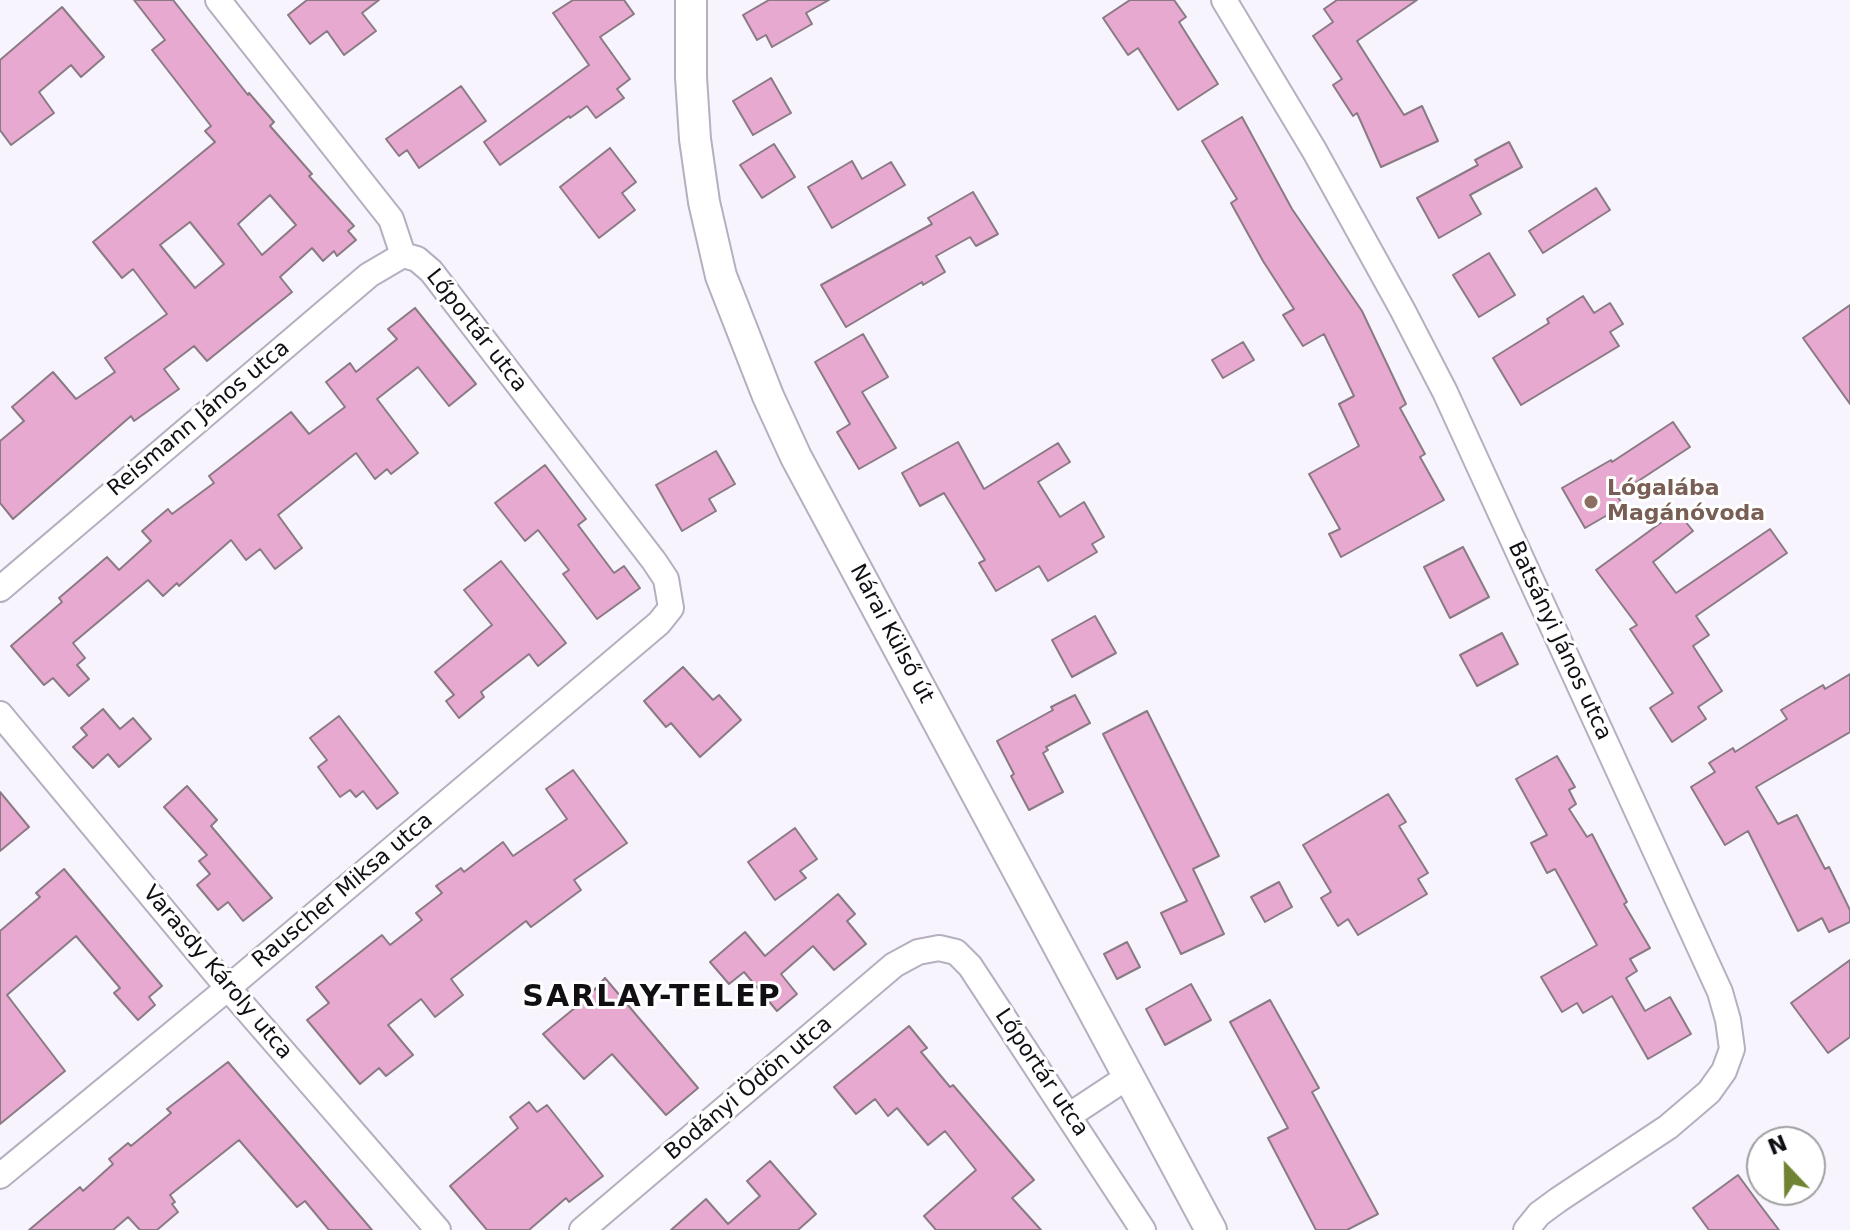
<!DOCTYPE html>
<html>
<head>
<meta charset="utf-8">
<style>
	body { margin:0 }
	#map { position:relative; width:1850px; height:1230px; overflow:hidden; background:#f8f4fe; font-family:"DejaVu Sans",sans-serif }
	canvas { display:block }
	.north { position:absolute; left:1746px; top:1126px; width:80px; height:80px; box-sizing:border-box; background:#fff; border:2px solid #a09fa1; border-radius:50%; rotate:338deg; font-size:22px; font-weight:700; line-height:32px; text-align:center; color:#110f14 }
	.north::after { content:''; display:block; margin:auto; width:28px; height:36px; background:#6f8333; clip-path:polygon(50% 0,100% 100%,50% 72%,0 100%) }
</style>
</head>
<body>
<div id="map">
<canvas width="1850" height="1230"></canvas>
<div class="north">N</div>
</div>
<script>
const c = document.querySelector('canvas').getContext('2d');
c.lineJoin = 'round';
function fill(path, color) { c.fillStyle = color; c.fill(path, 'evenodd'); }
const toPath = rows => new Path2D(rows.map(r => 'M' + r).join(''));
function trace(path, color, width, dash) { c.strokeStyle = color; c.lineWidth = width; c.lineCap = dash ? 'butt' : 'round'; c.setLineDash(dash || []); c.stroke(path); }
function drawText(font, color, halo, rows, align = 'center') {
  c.font = font + ' "DejaVu Sans",sans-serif'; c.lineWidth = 6; c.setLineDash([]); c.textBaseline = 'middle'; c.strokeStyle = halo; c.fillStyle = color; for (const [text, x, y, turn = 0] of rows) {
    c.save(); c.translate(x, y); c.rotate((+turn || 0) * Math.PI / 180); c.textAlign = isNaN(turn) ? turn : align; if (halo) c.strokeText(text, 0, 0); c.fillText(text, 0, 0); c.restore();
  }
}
const building = toPath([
	[134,0,173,0,248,95,249,93,274,122,270,126,312,174,309,176,354,226,348,231,356,240,337,256,334,251,323,261,312,248,280,277,292,292,207,361,194,346,164,369,179,389,134,421,131,416,13,519,0,503,0,441,24,421,12,407,53,372,76,399,115,372,105,358,167,314,133,269,122,278,93,242,215,142,205,131,211,126,152,50,165,40,134,0],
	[270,195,296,225,262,255,238,224,270,195],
	[190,222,224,264,195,288,160,245,190,222],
	[307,0,379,0,362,13,376,31,344,55,327,31,310,44,288,15,307,0],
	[573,0,624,0,634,14,600,37,630,79,617,89,624,98,596,118,587,106,570,118,569,116,500,165,484,142,589,65,553,13,573,0],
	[769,0,829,0,806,13,812,24,772,47,766,35,757,40,743,15,769,0],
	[1130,0,1174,0,1186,17,1179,22,1218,84,1178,110,1138,48,1128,55,1103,18,1130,0],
	[1337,0,1417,0,1357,41,1404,115,1422,106,1438,141,1381,167,1357,113,1353,116,1333,85,1342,79,1313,36,1333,22,1324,9,1337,0],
	[62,7,104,57,81,77,71,65,39,92,54,113,11,145,0,130,0,60,62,7],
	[771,78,791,113,753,135,733,101,771,78],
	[461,86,486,121,419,168,407,150,399,156,386,139,461,86],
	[1242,117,1292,209,1362,311,1406,404,1400,408,1425,454,1420,457,1444,500,1341,557,1329,534,1340,529,1309,474,1359,446,1339,404,1354,396,1324,334,1303,346,1283,315,1294,309,1263,261,1231,203,1237,199,1202,141,1242,117],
	[1509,142,1522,167,1470,195,1481,214,1439,238,1417,198,1478,165,1475,160,1509,142],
	[774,144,795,177,762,198,740,165,774,144],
	[610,148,636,182,622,193,635,210,599,238,560,187,610,148],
	[852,161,862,179,891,162,905,185,832,228,808,187,852,161],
	[1596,188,1610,210,1543,253,1529,231,1596,188],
	[973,192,998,234,976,246,970,237,936,256,945,272,923,285,922,282,846,327,821,285,932,224,928,218,973,192],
	[1489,253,1515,295,1479,317,1453,275,1489,253],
	[1583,296,1594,313,1610,303,1623,324,1610,332,1619,346,1521,405,1493,358,1549,323,1547,319,1583,296],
	[1850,305,1850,404,1803,338,1850,305],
	[415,308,476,384,449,406,418,367,377,399,418,453,391,474,387,469,375,479,356,453,278,515,302,548,275,569,260,549,246,560,231,540,179,586,177,583,163,596,148,580,73,643,85,658,77,665,89,679,69,696,53,678,44,685,11,646,62,602,59,598,107,557,119,570,151,541,142,531,168,509,172,514,214,483,209,476,291,412,309,434,345,407,326,382,350,363,356,372,397,339,388,329,415,308],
	[863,334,888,377,862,392,896,448,859,469,837,432,850,424,815,362,863,334],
	[1243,342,1254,360,1223,378,1212,360,1243,342],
	[1673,422,1690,447,1617,495,1623,506,1585,528,1562,488,1611,460,1612,462,1673,422],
	[958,442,984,489,1058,443,1070,462,1038,482,1060,517,1084,502,1104,537,1092,544,1097,552,1048,581,1039,566,996,591,979,563,985,560,944,493,920,506,902,473,958,442],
	[716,451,735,484,709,499,716,511,682,531,656,485,716,451],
	[545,465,586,519,578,525,614,573,624,566,640,588,597,619,563,574,569,570,538,530,525,541,495,503,545,465],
	[1677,511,1693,531,1653,562,1676,593,1770,529,1787,553,1696,616,1709,635,1693,646,1722,691,1698,707,1706,719,1672,742,1650,708,1673,693,1630,629,1637,625,1596,570,1677,511],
	[1463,547,1489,597,1450,618,1424,567,1463,547],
	[501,561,566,643,538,666,529,654,481,692,484,697,459,718,446,701,454,695,435,672,492,625,464,590,501,561],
	[1095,616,1116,653,1072,677,1052,640,1095,616],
	[1502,633,1518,664,1477,686,1460,655,1502,633],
	[683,667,713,700,719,695,741,720,700,757,671,723,666,727,644,701,683,667],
	[1850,674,1850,732,1756,787,1778,824,1797,815,1825,869,1829,867,1850,910,1850,922,1829,932,1822,918,1798,931,1748,831,1725,845,1691,787,1715,772,1709,763,1733,748,1735,752,1787,719,1781,710,1823,685,1825,689,1850,674],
	[1075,695,1090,723,1046,747,1048,750,1043,753,1063,792,1029,810,1011,776,1014,774,997,741,1053,710,1051,707,1075,695],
	[103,709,120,729,133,718,151,739,119,767,108,754,93,768,73,747,87,735,81,728,103,709],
	[1147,711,1219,856,1193,869,1224,934,1181,954,1161,913,1187,901,1103,734,1147,711],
	[339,716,398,793,377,809,363,791,356,797,350,790,340,797,318,767,327,760,310,738,339,716],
	[1557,756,1575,787,1569,790,1576,804,1569,809,1587,837,1592,834,1627,902,1624,904,1650,948,1630,959,1637,971,1626,978,1645,1011,1670,997,1691,1034,1648,1059,1612,996,1583,1013,1577,1003,1562,1012,1541,977,1597,945,1555,869,1547,873,1531,843,1547,835,1516,779,1557,756],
	[573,770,627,843,574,880,581,890,531,927,526,921,451,979,463,995,435,1017,421,999,388,1025,413,1055,386,1076,379,1068,360,1084,307,1020,329,1003,316,987,382,935,390,945,422,920,416,913,442,893,436,886,461,868,464,872,503,842,513,856,567,819,546,789,573,770],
	[187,786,217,820,211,826,272,898,243,921,228,902,218,910,197,885,210,874,199,861,207,855,164,807,187,786],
	[0,792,29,827,0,851,0,792],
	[1388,794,1406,822,1399,826,1428,873,1418,879,1427,894,1358,935,1348,919,1338,926,1321,898,1331,892,1303,845,1388,794],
	[795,828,817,859,800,871,806,878,775,900,748,862,795,828],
	[64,869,162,986,149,997,155,1005,138,1020,114,993,120,988,76,936,7,995,65,1071,0,1124,0,931,40,897,36,893,64,869],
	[1279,882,1292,907,1265,922,1251,897,1279,882],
	[838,894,855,914,847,921,866,944,834,970,813,946,781,974,797,994,777,1011,744,972,729,984,710,962,745,932,765,956,838,894],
	[1127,942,1140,967,1117,979,1104,954,1127,942],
	[1850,960,1850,1037,1828,1053,1791,1003,1850,960],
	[605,978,698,1088,666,1115,612,1054,584,1079,543,1034,587,998,605,978],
	[1191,984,1211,1020,1165,1045,1146,1009,1191,984],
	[1270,1000,1319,1088,1312,1092,1378,1214,1347,1230,1316,1230,1268,1138,1288,1128,1230,1022,1270,1000],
	[909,1026,927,1048,921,1052,950,1087,953,1085,1034,1180,1012,1198,1041,1230,936,1230,924,1216,976,1170,945,1131,928,1145,897,1108,888,1116,875,1099,856,1114,834,1087,909,1026],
	[228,1062,372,1230,329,1230,305,1201,297,1207,239,1140,170,1195,175,1202,172,1204,178,1212,157,1230,140,1230,128,1217,113,1230,29,1230,80,1187,83,1191,113,1164,109,1159,128,1143,131,1146,171,1113,167,1109,228,1062],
	[529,1102,537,1112,547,1105,603,1176,569,1202,566,1198,529,1230,487,1230,450,1186,518,1128,510,1117,529,1102],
	[770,1161,816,1214,798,1230,671,1230,706,1199,728,1224,760,1196,747,1181,770,1161],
	[1738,1175,1760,1205,1779,1230,1709,1230,1693,1208,1738,1175]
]);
fill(building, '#e7a9d0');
trace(building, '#8a7a84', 2);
const minor = toPath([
	[218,0,391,219,403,255],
	[1224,0,1314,150,1402,309,1445,392,1720,992,1728,1020,1732,1049,1724,1071,1709,1092,1668,1127,1558,1200,1539,1214,1526,1230],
	[0,589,369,275,403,255],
	[0,714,228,988,438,1230],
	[1070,1115,1129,1076],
	[0,1176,228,988,659,623,671,608,666,579,654,561,431,271,417,259,403,255],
	[582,1230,894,965,918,952,939,948,956,952,970,966,1143,1230]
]);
const tertiary = toPath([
	[691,0,691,77,695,139,704,202,721,276,768,396,796,457,1211,1230]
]);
trace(minor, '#b5afbf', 28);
trace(tertiary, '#b5afbf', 34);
trace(minor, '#fff', 24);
trace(tertiary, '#fff', 30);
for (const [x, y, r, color] of [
	[1591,502,8,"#8d6e63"]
]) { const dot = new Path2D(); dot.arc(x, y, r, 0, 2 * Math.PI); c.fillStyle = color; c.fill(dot); trace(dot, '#fff', 3); }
drawText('22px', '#110f14', '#fff', [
	["Lőportár utca",476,331,52],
	["Reismann János utca",199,419,-40],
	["Nárai Külső út",891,634,62],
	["Batsányi János utca",1559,641,65],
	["Rauscher Miksa utca",343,891,-40],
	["Varasdy Károly utca",217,973,50],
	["Lőportár utca",1041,1073,56],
	["Bodányi Ödön utca",749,1089,-40]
]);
drawText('bold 22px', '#785e54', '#fff', [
	["Lógalába",1607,489],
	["Magánóvoda",1607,514]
], 'left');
c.letterSpacing = '2px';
drawText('bold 30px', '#110f14', '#fff', [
	["SARLAY-TELEP",652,998]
]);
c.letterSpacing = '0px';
</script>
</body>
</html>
